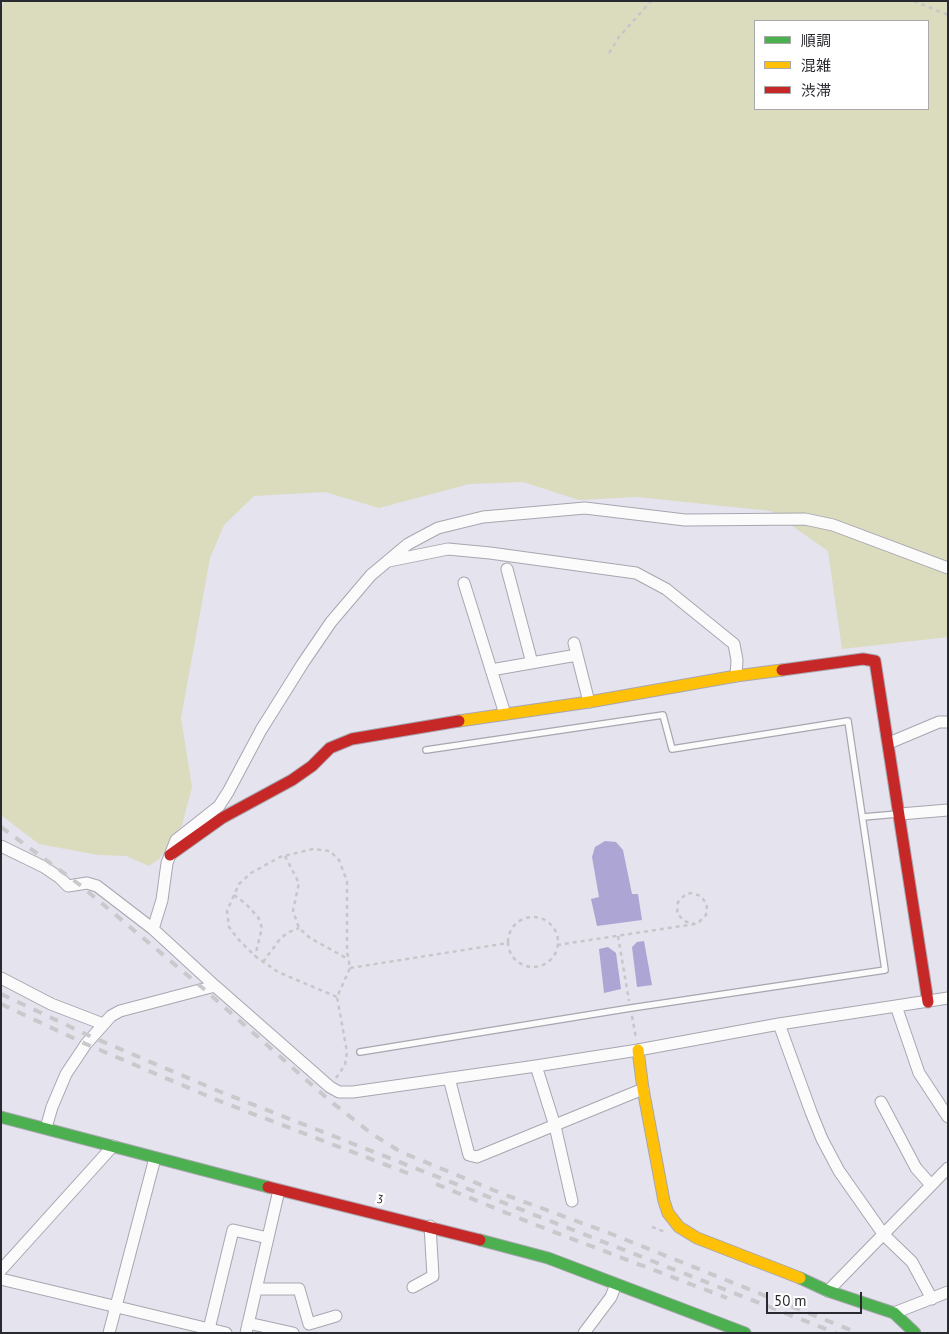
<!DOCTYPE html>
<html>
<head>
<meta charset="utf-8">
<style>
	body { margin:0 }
	#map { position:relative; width:949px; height:1334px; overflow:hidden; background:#e4e3ee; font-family:"PT Sans","Noto Sans JP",sans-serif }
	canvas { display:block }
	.frame { position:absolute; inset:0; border:2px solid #292930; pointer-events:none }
	.legend { position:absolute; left:754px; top:20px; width:175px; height:90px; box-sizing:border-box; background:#fff; border:1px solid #a9a9ac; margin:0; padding:6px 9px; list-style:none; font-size:15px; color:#292930 }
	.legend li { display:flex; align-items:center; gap:10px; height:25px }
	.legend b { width:25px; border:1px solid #a9a9ac }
	.scale { position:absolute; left:766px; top:1292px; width:96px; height:22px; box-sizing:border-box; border:2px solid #292930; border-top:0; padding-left:6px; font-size:15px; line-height:18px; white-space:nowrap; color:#292930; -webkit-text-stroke:4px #fff; paint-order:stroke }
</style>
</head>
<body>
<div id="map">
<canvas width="949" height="1334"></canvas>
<div class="frame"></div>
<ul class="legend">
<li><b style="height:6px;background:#4caf50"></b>順調</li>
<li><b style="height:6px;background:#ffc107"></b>混雑</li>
<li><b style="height:6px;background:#c62828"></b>渋滞</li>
</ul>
<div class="scale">50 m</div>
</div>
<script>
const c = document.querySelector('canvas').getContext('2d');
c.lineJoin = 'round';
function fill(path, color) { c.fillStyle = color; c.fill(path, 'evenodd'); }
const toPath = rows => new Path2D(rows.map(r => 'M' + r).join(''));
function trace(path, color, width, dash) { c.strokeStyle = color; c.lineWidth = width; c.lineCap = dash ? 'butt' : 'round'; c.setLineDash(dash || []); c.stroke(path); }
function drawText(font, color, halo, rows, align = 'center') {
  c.font = font + ' "PT Sans",sans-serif'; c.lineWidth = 5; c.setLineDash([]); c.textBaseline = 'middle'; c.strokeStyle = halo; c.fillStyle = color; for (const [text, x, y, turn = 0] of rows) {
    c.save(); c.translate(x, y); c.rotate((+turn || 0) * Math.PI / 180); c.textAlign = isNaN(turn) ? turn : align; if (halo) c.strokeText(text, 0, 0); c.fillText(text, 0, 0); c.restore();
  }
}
fill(toPath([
	[5,1,948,1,948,637,842,649,828,551,771,511,637,497,579,500,523,482,469,484,379,508,325,492,254,496,224,525,210,558,181,718,192,787,182,825,159,859,149,866,126,856,98,855,39,844,1,815,1,8],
	[755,21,928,21,928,109,755,109]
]), '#dbdbbe');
fill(toPath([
	[605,841,616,842,623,850,632,894,638,894,642,920,597,926,591,899,599,897,592,857,595,847],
	[644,941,652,985,637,987,632,947,637,942],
	[608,947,616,953,621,989,604,993,599,949]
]), '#ada5d4');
const lane = toPath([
	[863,817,898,814],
	[360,1052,631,1008,885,970,848,721,672,749,663,715,426,750]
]);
const street = toPath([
	[389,561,448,549,490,553,636,573,666,589,734,644,737,660,736,676],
	[507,569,532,663],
	[464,583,505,714],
	[574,643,589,702],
	[491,670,577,655],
	[889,743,939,722,948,722],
	[900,814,948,810],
	[1,846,44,867,60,878,68,886,87,883,97,886,153,929,215,986,330,1087,339,1092,353,1092,536,1066,638,1050,779,1024,948,998],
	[153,929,162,900,167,863,176,840,219,806,228,792,261,730,303,663,331,622,371,575,408,544,438,528,483,517,585,508,685,520,805,519,833,525,948,568],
	[1,978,51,1004,103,1024],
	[896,1006,919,1073,948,1117],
	[779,1024,811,1112,822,1139,839,1171,884,1235,912,1262,932,1299],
	[536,1066,555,1126,572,1201],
	[449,1078,469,1155,477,1157,643,1089],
	[881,1102,916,1168,931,1185],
	[46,1128,52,1107,66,1074,86,1044,111,1016,120,1011,215,986],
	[1,1270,113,1146],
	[1,1279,226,1333],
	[413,1287,433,1276,430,1226],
	[257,1289,299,1289,309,1324,336,1316],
	[828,1291,948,1168],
	[894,1313,948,1292],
	[248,1323,293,1333],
	[209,1329,233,1230,268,1238],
	[109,1333,155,1158],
	[246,1333,279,1190],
	[584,1333,611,1297,616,1284]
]);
const fast = toPath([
	[1,1117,268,1187],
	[480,1240,548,1258,745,1333],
	[800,1278,828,1291,894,1313,915,1333]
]);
const slow = toPath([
	[459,721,589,702,736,676,782,670],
	[638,1050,643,1089,664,1201,668,1213,679,1227,697,1238,800,1278]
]);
const jam = toPath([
	[782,670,863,659,875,661,928,1002],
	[170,855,222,818,292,780,312,766,330,748,352,739,459,721],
	[268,1187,480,1240]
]);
trace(lane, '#a8a6af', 8);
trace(street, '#a8a6af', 13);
trace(fast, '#a8a6af', 13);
trace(slow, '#a8a6af', 13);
trace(jam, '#a8a6af', 13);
trace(toPath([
	[914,1,948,15],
	[609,53,619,37,651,1],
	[285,856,299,883,293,911,299,928,310,938,348,959],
	[234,895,246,904,258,917,262,928,255,956],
	'508 942a25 25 0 1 1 50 0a25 25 0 1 1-50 0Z',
	[618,936,629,1001],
	[557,945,695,924,699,922,706,915,707,905,701,896,691,893,686,894,678,902,677,913,684,921,695,924],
	[263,962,280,939,287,933,299,928],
	[350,968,508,943],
	[632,1016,636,1038],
	[336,1078,345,1065,347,1052,337,997,350,968,347,951,347,881,339,860,330,851,313,849,280,857,251,873,239,884,227,911,229,927,238,939,255,956,278,972,337,997],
	[652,1227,665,1232]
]), '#c7c7ca', 2.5, [4, 4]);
trace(lane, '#fbfbfc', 5.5);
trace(street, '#fbfbfc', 11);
trace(fast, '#4caf50', 11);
trace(slow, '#ffc107', 11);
trace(jam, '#c62828', 11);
trace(toPath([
	[1,827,80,885,205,990,329,1100,372,1134,401,1152,503,1194,609,1233,858,1333],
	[1,994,92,1037,221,1092,836,1333],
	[1,1004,86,1044,217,1100,415,1176],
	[436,1184,536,1225,727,1298]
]), '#c9c9cc', 4, [9, 9]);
drawText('12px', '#292930', '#fff', [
	["3",380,1200,13]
]);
</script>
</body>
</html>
